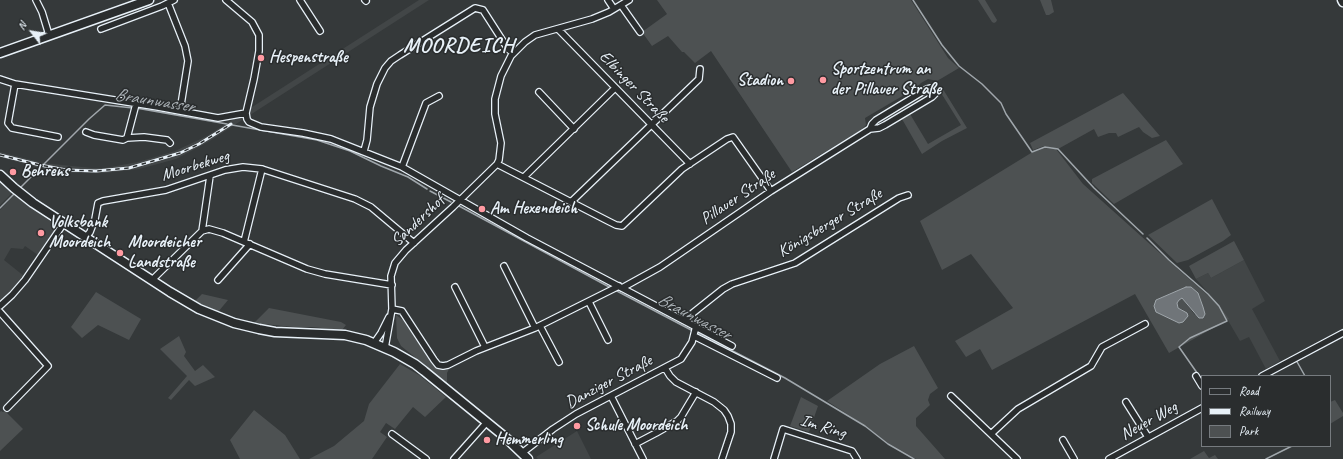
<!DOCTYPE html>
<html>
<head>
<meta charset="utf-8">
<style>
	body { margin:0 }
	#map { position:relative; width:1343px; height:459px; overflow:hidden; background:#35393a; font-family:Caveat,sans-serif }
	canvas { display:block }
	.legend { position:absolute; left:1201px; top:375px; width:130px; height:72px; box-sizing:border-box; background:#2a2d2e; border:1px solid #767b7f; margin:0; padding:5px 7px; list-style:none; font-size:12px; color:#e8f1f8 }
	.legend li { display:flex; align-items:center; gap:8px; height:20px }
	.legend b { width:20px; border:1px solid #767b7f }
	.north { position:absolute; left:12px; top:12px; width:40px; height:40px; -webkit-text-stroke:3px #2a2d2e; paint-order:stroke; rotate:301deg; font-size:11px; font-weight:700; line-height:16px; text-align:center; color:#e8f1f8 }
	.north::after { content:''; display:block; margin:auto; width:14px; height:18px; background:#e8f1f8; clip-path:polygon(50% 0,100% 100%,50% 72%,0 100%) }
</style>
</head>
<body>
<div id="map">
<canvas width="1343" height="459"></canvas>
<ul class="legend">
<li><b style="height:5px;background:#2a2d2e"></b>Road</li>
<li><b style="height:5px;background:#e8f1f8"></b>Railway</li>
<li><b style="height:11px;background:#4d5152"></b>Park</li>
</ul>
<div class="north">N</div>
</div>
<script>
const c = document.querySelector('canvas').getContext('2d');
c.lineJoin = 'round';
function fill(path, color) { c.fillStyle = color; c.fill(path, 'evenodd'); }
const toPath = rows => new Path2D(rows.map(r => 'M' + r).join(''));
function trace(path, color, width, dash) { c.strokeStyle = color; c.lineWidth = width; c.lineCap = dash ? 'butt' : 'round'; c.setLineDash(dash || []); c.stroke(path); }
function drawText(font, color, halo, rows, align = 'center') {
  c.font = font + ' Caveat,sans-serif'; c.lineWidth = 3; c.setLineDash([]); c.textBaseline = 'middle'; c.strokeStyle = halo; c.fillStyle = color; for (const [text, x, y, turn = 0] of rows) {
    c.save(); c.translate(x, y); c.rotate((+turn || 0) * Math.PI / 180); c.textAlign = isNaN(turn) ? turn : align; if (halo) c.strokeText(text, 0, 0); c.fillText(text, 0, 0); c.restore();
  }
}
fill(toPath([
	[419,0,429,0,208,142,176,159,139,169,105,173,76,173,51,171,0,157,0,152,43,163,92,168,105,168,138,162,175,151,207,136],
	[0,182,12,193,0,205],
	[14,195,57,226,38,255,25,246,23,249,11,248,4,260,24,276,13,291,0,301,0,210],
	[1244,260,1265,301,1252,309,1280,361,1266,369,1249,337,1240,341,1219,305,1196,279,1208,273,1211,278],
	[577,431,591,459,538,459,536,457]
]), '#424647');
fill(toPath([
	[657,0,911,0,948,58,959,68,937,81,928,79,921,83,916,88,865,118,866,125,861,130,792,172,711,51,695,63,684,52,682,52,668,36,652,46,642,32,667,14],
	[978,0,985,0,997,20,996,22,994,23,992,22],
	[1040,0,1051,0,1054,12,1049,15,1046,15],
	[941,86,967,128,942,141,922,154,902,119,910,114,928,144,961,125,938,88],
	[1123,93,1160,136,1152,138,1143,132,1139,127,1118,137,1116,133,1109,133,1098,137,1094,129,1058,149,1044,146,1033,150,1030,143],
	[1166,140,1183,164,1114,204,1092,183,1092,179],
	[1045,148,1056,149,1083,184,1180,271,1219,305,1229,319,1169,353,1135,294,992,370,980,349,966,357,955,341,1013,308,971,254,942,270,920,221,1031,153],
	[1186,287,1191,287,1198,293,1200,300,1195,315,1182,298,1179,300,1177,303,1178,308,1183,310,1179,323,1168,317,1160,314,1156,300],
	[1212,199,1231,235,1223,241,1188,260,1177,263,1148,235],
	[1234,241,1244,260,1211,278,1208,273,1196,279,1189,266],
	[96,292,141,319,129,340,98,325,82,338,71,327],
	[202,294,228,300,218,312,195,301],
	[269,308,341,322,346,325,342,330,312,327,293,327,254,323],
	[396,315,403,320,431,363,442,370,449,369,447,373,447,383,401,346,397,338],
	[179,336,186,352,184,356,195,371,203,365,215,377,195,386,189,380,171,400,168,398,187,376,160,349],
	[914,346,938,388,930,394,928,400,930,405,916,418,916,426,945,459,916,459,888,443,867,427,827,401,880,364],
	[400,364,419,375,446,397,425,417,413,407,395,429,386,423,380,432,387,437,372,459,309,459,334,446,364,421,369,404],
	[801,397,818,406,809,432,790,426],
	[1335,400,1343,413,1343,416,1330,424,1330,402],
	[254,410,285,435,300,459,240,459,230,440],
	[1,411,3,412,5,411,23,429,0,451,0,412],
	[1204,451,1209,458,1215,455,1218,459,1190,459]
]), '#4d5152');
const water = toPath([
	[1186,287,1191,287,1198,293,1203,307,1205,314,1203,318,1199,318,1182,298,1179,300,1177,303,1178,308,1187,313,1188,316,1183,322,1179,323,1156,312,1154,306,1156,300,1186,287]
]);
fill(water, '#707579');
trace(water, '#a0a7ac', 1);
trace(toPath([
	[913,0,942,45,959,66,982,84,1001,103,1006,114,1032,152,1045,147,1058,149,1094,188,1143,234],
	[136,108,227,124],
	[232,125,317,140,350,151,381,166,408,177,427,189],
	[19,189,89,119,105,105,133,108],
	[430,191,451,202],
	[459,206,611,288],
	[0,208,15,193],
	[1147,238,1169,260,1208,294,1219,306,1227,321,1190,338,1179,347,1202,380],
	[615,290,693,331],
	[696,332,785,378,865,426,888,444,914,459],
	[1296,360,1305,376],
	[1266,459,1292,446]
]), '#a0a7ac', 1.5);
const street = toPath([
	[36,0,42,12,49,35],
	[226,0,252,22,259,35,259,51,254,79,246,113,247,119,249,122,261,127,303,133,331,139,402,167,527,238,732,346],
	[300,0,320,31],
	[365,0,366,1],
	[608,0,614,9],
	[168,3,185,46,188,61,180,111],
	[621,5,640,32],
	[101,29,162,6,174,0],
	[558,29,690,164],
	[0,79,15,84,158,107,218,118,246,113],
	[15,84,8,123,12,128,58,137],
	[539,92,574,129],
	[136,104,127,138,144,137,167,140,170,143],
	[86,132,94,135,123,140,127,138],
	[364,151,367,140,370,107,377,84,385,68,391,61,400,55,475,8,483,10,508,49,513,53],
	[497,164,608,221,616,225,622,226,682,169,727,139,733,137,771,191],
	[402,167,426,103,439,96],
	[524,177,615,88],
	[571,202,699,79,700,69],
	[202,231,210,176],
	[86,237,90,232,95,219,98,203,103,201,166,190,225,170,243,167,262,169,355,199,371,207,414,243],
	[244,242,262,169],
	[504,266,535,328],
	[152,280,202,231,209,229,223,233,307,269,325,274,392,285],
	[218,280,250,244],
	[455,287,485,347],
	[622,288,660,267,771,191,870,129,879,128,885,125,932,97,935,94,934,91,931,88,927,89,876,120,872,124,870,129],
	[589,302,608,340],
	[0,306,12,295,25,280,64,223],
	[392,309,402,311,434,360,438,365,443,366,448,365,476,351,535,328,619,286],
	[0,312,48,366,7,408],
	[684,320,723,289,732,284,795,263,899,198,908,195],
	[540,326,559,362],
	[694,336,777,378],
	[374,343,381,333,389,317],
	[385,348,392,309,391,276,395,263,406,250,453,207,497,164,499,160,501,143,495,114,495,99,501,76,511,56,525,42,535,35,592,19,609,12,629,0],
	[665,368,670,376,676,382,714,402,724,410,728,416,731,424,731,432,722,459],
	[1196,376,1202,386],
	[1262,376,1343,333],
	[611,396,643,459],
	[951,396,1017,459],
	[1126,402,1148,437],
	[392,434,426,459],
	[991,434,1018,409,1091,366,1102,347,1145,324],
	[1063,440,1074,459],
	[635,444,656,433,677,421,681,417,696,392],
	[522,453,553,429,576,414,681,359,692,342,696,326],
	[454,459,487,422],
	[774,459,783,429,852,451,857,459],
	[1109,459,1202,408]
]);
const secondary = toPath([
	[1342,0,1343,2],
	[0,53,149,0],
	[0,175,14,188,33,203,170,292,199,309,234,323,259,329,275,332,345,335,366,340,394,352,415,364,424,371,505,437,528,459]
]);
trace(street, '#e8f1f8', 8);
trace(secondary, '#e8f1f8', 11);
trace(street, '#2a2d2e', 5.5);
trace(secondary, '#2a2d2e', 8);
const rail = toPath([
	[0,155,40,165,66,170,96,171,129,168,180,153,199,144,231,124]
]);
trace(rail, '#e8f1f8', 3);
trace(rail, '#2a2d2e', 1.5, [4.5]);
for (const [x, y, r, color] of [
	[261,58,4,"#ff9aa2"],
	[823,80,4,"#ff9aa2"],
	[791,81,4,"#ff9aa2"],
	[13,172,4,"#ff9aa2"],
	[482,209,4,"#ff9aa2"],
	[41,233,4,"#ff9aa2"],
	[120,253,4,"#ff9aa2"],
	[577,426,4,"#ff9aa2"],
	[487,440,4,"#ff9aa2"]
]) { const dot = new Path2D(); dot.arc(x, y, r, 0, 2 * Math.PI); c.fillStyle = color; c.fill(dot); trace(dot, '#2a2d2e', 1.5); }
drawText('bold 17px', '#e8f1f8', '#2a2d2e', [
	["Hespenstraße",269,58],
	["Sportzentrum an",831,70],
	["der Pillauer Straße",831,90],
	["Stadion",783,81,"right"],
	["Behrens",21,172],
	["Am Hexendeich",490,209],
	["Volksbank",49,223],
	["Moordeich",49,243],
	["Moordeicher",128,243],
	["Landstraße",128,263],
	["Schule Moordeich",585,426],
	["Hemmerling",495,440]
], 'left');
drawText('17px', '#e8f1f8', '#2a2d2e', [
	["Elbinger Straße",634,87,46],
	["Moorbekweg",195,166,-17],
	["Pillauer Straße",738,197,-34],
	["Sandershof",418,221,-44],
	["Königsberger Straße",830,223,-31],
	["Danziger Straße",609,382,-28],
	["Neuer Weg",1149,421,-29],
	["Im Ring",823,427,17]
]);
drawText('italic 18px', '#acb3b8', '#2a2d2e', [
	["Braunwasser",154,101,9],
	["Braunwasser",694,317,28]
]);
c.letterSpacing = '1px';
drawText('bold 21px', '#e8f1f8', '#2a2d2e', [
	["MOORDEICH",459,46]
]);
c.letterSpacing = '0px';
</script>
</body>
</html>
